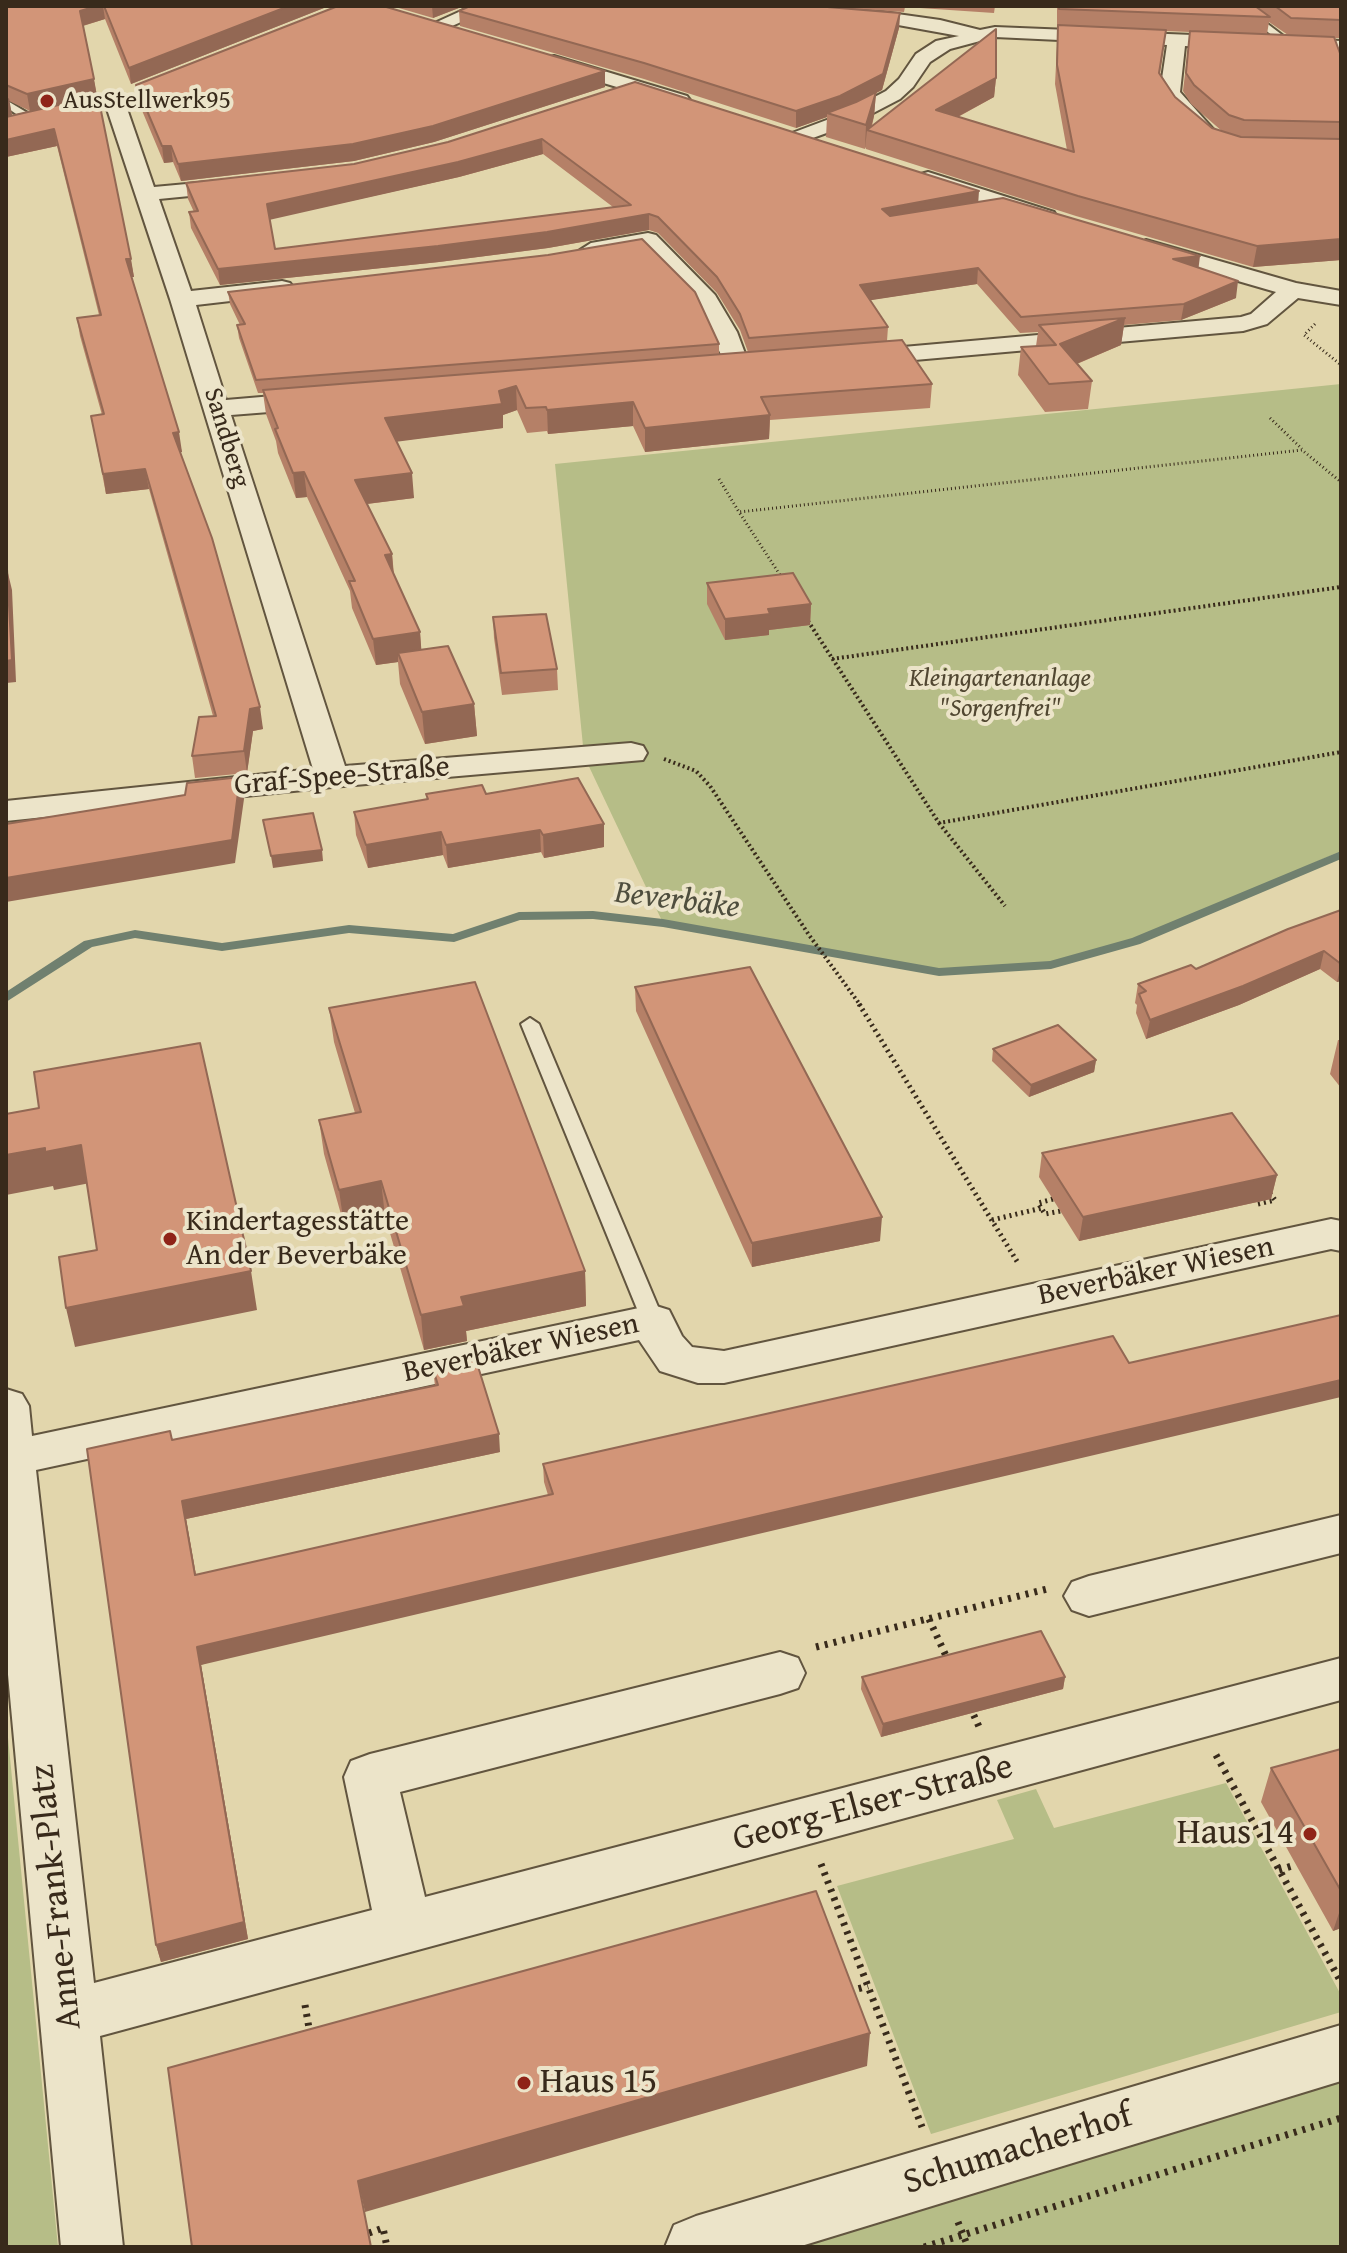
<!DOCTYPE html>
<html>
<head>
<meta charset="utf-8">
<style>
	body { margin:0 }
	#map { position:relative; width:1347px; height:2253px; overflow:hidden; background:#e2d6ac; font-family:"Gentium Book Plus",serif }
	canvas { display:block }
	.frame { position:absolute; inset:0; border:8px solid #382a1b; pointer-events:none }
</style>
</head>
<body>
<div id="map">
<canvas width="1347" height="2253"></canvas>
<div class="frame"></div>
</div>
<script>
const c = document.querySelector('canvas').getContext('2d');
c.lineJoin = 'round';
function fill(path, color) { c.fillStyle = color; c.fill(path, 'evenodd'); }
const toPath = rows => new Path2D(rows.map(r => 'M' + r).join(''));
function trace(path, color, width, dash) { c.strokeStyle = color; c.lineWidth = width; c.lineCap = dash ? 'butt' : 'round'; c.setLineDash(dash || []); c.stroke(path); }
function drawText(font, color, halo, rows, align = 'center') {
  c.font = font + ' "Gentium Book Plus",serif'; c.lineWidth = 8; c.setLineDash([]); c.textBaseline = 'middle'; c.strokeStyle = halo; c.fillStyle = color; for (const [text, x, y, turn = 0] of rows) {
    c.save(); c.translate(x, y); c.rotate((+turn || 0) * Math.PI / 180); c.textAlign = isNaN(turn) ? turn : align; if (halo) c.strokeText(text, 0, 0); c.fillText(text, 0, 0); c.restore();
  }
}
fill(toPath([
	[1341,384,1341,851,1136,941,1059,963,939,972,663,923,584,756,555,464],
	[6,1717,58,2247,6,2247],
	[1226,1783,1341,1995,1341,2012,931,2134,837,1886,1014,1839,997,1800,1036,1789,1054,1828],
	[1341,2075,1341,2247,775,2247]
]), '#b6bd87');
fill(toPath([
	[1341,851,1341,859,1140,944,1051,969,939,976,663,927,593,919,520,920,454,942,349,933,222,951,135,938,92,947,6,1002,6,992,84,941,135,930,222,943,349,925,453,934,519,912,593,911,663,919,939,968,1050,961,1132,938,1341,851]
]), '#70806f');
const lane = toPath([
	[1234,6,1244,6,1294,44,1286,46,1234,6],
	[6,100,36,118,36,122,28,122,6,107,6,100],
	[530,1018,539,1024,664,1321,661,1327,645,1327,642,1321,521,1024,530,1018]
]);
const street = toPath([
	[472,6,497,6,443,30,431,30,428,26,472,6],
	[767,6,876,11,940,20,980,30,995,27,1341,41,1341,53,1185,46,1180,92,1213,129,1203,135,1196,133,1175,114,1160,92,1167,45,995,37,950,49,930,62,913,87,900,99,854,123,799,143,792,141,789,137,792,133,840,115,886,91,899,79,916,54,936,41,959,36,876,21,801,17,770,10,767,6],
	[554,56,687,96,690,100,680,106,547,66,545,62,547,58,554,56],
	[114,94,124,100,154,187,241,179,252,185,241,191,159,199,191,291,282,281,290,283,294,288,290,293,282,295,196,305,226,400,320,392,329,395,333,400,329,405,320,408,231,415,345,766,631,743,643,746,647,753,643,760,332,787,6,821,6,801,313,769,170,299,104,100,114,94],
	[928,172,1054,212,1057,217,1054,222,1038,222,921,182,917,178,921,174,928,172],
	[648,233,656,235,715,295,737,332,750,367,747,372,729,372,697,303,643,248,591,257,580,250,591,243,648,233],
	[1146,240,1296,283,1341,291,1341,305,1298,298,1267,324,1243,331,858,365,849,363,846,358,849,353,858,351,1241,317,1251,314,1276,292,1138,252,1135,247,1146,240],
	[1331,1219,1341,1221,1341,1251,1331,1249,724,1383,698,1383,660,1371,639,1340,36,1470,94,1983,372,1910,344,1777,351,1761,370,1754,780,1652,798,1658,805,1673,798,1688,780,1694,400,1792,425,1897,1341,1658,1341,1700,100,2036,123,2247,61,2247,6,1653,6,1389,22,1394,29,1406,32,1436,653,1305,669,1310,682,1336,692,1347,724,1351,1331,1219],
	[1341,1515,1341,1553,1089,1616,1072,1610,1064,1596,1072,1582,1089,1576,1341,1515],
	[1341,2025,1341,2081,798,2247,665,2247,674,2225,696,2216,1341,2025]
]);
trace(lane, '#62553f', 4);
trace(street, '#62553f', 4);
trace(toPath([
	[1315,324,1304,335,1341,365],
	[1270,418,1302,449],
	[719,479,739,512],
	[782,578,739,512,1302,450,1341,482]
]), '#382a1b', 3, [1, 3]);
trace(toPath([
	[808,621,939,823,1341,752],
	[832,659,1341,587],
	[664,759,696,771,710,786,809,935,861,1006],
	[939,823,1005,906]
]), '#382a1b', 4, [2, 3]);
trace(toPath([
	[859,1004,1018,1263],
	[1053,1199,1038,1203,1045,1214,1061,1211],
	[1258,1204,1275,1200,1269,1192],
	[992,1220,1042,1208]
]), '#382a1b', 5, [2, 4]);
trace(toPath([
	[929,1619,947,1658],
	[816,1647,1047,1589],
	[970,1707,981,1731],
	[1216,1755,1341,1982],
	[821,1864,922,2127],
	[1279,1870,1295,1865],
	[850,1991,868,1986],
	[305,2005,310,2034],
	[958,2222,968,2247],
	[369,2233,383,2228,387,2247],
	[924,2247,1341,2118]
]), '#382a1b', 7, [3, 6]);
fill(lane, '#ece4c9');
fill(street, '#ece4c9');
fill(toPath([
	[6,6,329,6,131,84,105,19,83,26,97,96,30,111,9,101,12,115,8,116,98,96,134,277,132,277,182,452,180,452,263,729,253,731,247,773,195,778,192,756,213,716,149,489,106,494,91,416,102,415,80,336,77,318,99,315,57,146,6,157],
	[392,6,464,6,433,18],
	[470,6,995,6,994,13,905,7,904,12,841,8,900,13,899,28,882,90,876,93,874,116,872,126,996,78,994,97,958,117,1067,150,1055,84,1058,27,1057,26,1057,6,1341,6,1341,38,1335,38,1341,56,1341,260,1253,267,1076,216,866,149,866,147,865,149,826,137,827,117,796,128,644,79,460,26,459,11],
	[1269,22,1288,35,1267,34],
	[1166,31,1190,32,1183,91,1191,104,1223,132,1212,128,1175,97,1160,73],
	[605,71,605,87,434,142,354,161,181,181,173,162,164,163,138,101,136,85],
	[635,82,978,202,1199,268,1236,298,1181,320,1124,325,1121,345,1077,364,1092,381,1088,409,1045,412,1018,375,1021,347,1036,346,1038,332,1020,333,977,284,870,300,888,327,887,341,932,384,930,408,770,420,769,439,645,452,633,426,548,434,547,431,527,433,517,410,503,415,503,428,397,441,414,498,367,504,392,554,394,574,420,632,421,649,474,704,477,736,425,744,400,684,398,662,376,665,352,608,350,591,307,497,296,498,278,453,276,441,266,414,263,393,258,393,239,338,237,325,240,325,230,304,228,292,719,344,719,354,748,352,740,330,717,293,658,233,649,230,548,248,439,262,220,285,191,228,189,212,194,212,188,199,186,183,354,164,448,142],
	[543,154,613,207,275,249,269,219,459,177],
	[707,583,811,604,810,625,769,630,769,635,725,640,707,604],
	[493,617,557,669,558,690,502,695,494,638],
	[426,794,486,794,604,824,604,847,544,858,541,852,448,868,443,855,368,868,356,835,354,812,427,800],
	[1341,910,1341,981,1337,982,1320,969,1239,1005,1146,1039,1136,1013,1137,1005,1135,1003,1138,984,1196,969],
	[635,987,880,1241,752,1267,636,1011],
	[329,1008,585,1271,586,1306,466,1331,467,1341,424,1350,385,1216,344,1225,324,1154,319,1120,355,1113,334,1042],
	[1338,1040,1341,1040,1341,1088,1330,1074],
	[993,1049,1096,1060,1094,1072,1029,1097,992,1061],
	[1042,1153,1277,1175,1271,1199,1079,1241,1039,1177],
	[1113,1336,201,1665,248,1939,161,1962,156,1945,172,1440,435,1386,433,1369,500,1452,186,1519,196,1575,548,1495,544,1482,543,1464],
	[862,1677,1065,1677,1063,1689,881,1737,861,1689],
	[1341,1749,1341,1928,1333,1931,1261,1802,1271,1768]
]), '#b58067');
fill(toPath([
	[97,6,103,6,105,19,82,26,80,11],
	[289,6,329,6,131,84,129,68],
	[432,6,464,6,433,18],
	[900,13,899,28,882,90,876,93,874,116,870,131,867,130,865,149,866,125,839,112,827,113,827,117,796,128,796,111],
	[605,71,605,87,434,142,354,161,181,181,178,164],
	[996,78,994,97,935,129,936,110],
	[94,79,97,96,30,111,27,94],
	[9,98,12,115,6,118,6,100],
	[54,129,57,146,6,157,6,140],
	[542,139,543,154,459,177,269,220,267,204],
	[162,146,171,146,173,162,164,163],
	[979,191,978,206,881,224,882,209],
	[649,214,649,230,548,248,439,262,220,285,218,269],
	[1341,239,1341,260,1253,267,1257,246],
	[1200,256,1198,272,1173,259],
	[126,259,131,259,134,277,129,277],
	[978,268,977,284,859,302,860,285],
	[1238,281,1236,298,1181,320,1184,304],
	[1125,318,1121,345,1057,372,1060,344],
	[516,386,517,410,503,415,503,428,387,443,385,418,499,391],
	[633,402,633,426,548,434,547,410],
	[770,415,769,439,645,452,645,428],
	[179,432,182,452,176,453,173,433],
	[145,469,149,489,106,494,103,474],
	[304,472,307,497,296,498,293,473],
	[412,473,414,498,358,505,355,480],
	[392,554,394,580,385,555],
	[7,569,12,590,16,682,6,683],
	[811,604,810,625,769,630,769,635,725,640,725,619,768,609],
	[420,632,422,658,398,653,398,662,376,665,373,639],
	[474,704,477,736,425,744,422,712],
	[260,707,263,729,253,731,247,773,244,751,250,709],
	[240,777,244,799,235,863,6,902,6,878],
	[604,824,604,847,544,858,543,835],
	[540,830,541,852,448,868,446,845],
	[441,832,443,855,368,868,366,845],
	[322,850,323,861,273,868,271,856],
	[1324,951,1320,969,1239,1005,1146,1039,1150,1020],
	[1341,964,1341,981,1337,982],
	[1096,1060,1094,1072,1029,1097,1031,1085],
	[81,1145,90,1183,54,1190,53,1186,6,1195,6,1155,45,1148],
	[1277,1175,1271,1199,1079,1241,1083,1217],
	[381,1181,385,1216,344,1225,339,1190],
	[882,1217,880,1241,752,1267,752,1243],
	[251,1271,257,1310,75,1347,66,1308],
	[585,1271,586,1306,466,1331,467,1341,424,1350,421,1315,461,1297],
	[1341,1380,1341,1397,201,1665,248,1939,161,1962,156,1945,197,1647],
	[499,1434,500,1452,186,1519,199,1593,182,1501],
	[1065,1677,1063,1689,881,1737,883,1724],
	[1341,1907,1341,1928,1333,1931],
	[870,2033,867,2066,365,2212,358,2181]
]), '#936854');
const building = toPath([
	[6,6,97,6,80,11,94,79,27,94,6,85,6,6],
	[104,6,289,6,129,68,104,6],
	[338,6,383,6,605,71,433,126,353,144,178,164,171,146,162,146,136,85,338,6],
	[470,6,815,6,900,13,883,74,840,96,796,111,644,63,459,11,470,6],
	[1059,6,1255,6,1270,17,1059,9,1059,6],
	[1275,6,1341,6,1341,20,1291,18,1275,6],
	[1058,25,1166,30,1159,73,1175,97,1212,128,1241,137,1341,139,1341,239,1257,246,1078,196,867,130,996,29,996,78,936,110,1074,152,1057,65,1058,25],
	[1190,31,1334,37,1341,56,1341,122,1244,120,1229,115,1194,85,1186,73,1190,31],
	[635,82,979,191,882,209,890,216,1003,198,1200,256,1173,259,1238,281,1184,304,1021,317,978,268,860,285,888,327,749,338,740,314,717,277,658,217,649,214,547,232,438,246,218,269,189,212,198,211,186,183,354,164,448,142,635,82],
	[542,139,631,205,275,249,267,204,458,162,542,139],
	[876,92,866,125,827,113,856,102,876,92],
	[98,96,131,259,126,259,179,432,173,433,212,538,260,707,250,709,244,751,192,756,199,717,216,716,145,469,103,474,91,416,104,414,77,318,101,315,54,129,6,140,6,117,98,96],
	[642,239,695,292,719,344,256,380,237,325,245,324,228,292,548,255,642,239],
	[1125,318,1060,344,1092,381,1049,384,1021,347,1056,345,1039,325,1125,318],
	[902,340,932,384,761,397,770,415,645,428,633,402,547,410,546,407,526,408,516,386,499,391,502,404,385,418,412,473,355,480,392,554,385,555,420,632,373,639,349,581,355,581,304,472,293,473,275,429,278,428,263,390,902,340],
	[6,569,7,569,12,660,6,661,6,569],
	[793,573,811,604,768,609,770,614,725,619,707,583,793,573],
	[546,614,557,669,501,673,493,617,546,614],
	[448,646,474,704,422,712,398,653,448,646],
	[240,777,232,840,6,878,6,824,185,795,187,783,240,777],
	[578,778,604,824,543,835,540,830,446,845,441,832,366,845,354,812,428,799,426,794,482,785,486,794,578,778],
	[313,813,322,850,271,856,263,820,313,813],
	[1341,910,1341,964,1324,951,1243,986,1150,1020,1139,994,1146,991,1138,984,1191,965,1196,969,1288,929,1341,910],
	[750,967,882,1217,752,1243,635,987,750,967],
	[475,982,585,1271,461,1297,464,1306,421,1315,381,1181,339,1190,319,1120,361,1112,329,1008,475,982],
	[1058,1025,1096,1060,1031,1085,993,1049,1058,1025],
	[200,1043,251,1271,66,1308,59,1257,97,1250,81,1145,45,1152,45,1148,6,1155,6,1114,39,1108,34,1072,200,1043],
	[1232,1113,1277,1175,1083,1217,1042,1153,1232,1113],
	[1341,1315,1341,1380,197,1647,244,1922,156,1945,87,1449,170,1431,172,1440,438,1385,433,1369,476,1360,499,1434,182,1501,195,1575,553,1494,543,1464,1113,1336,1129,1363,1341,1315],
	[1041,1631,1065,1677,883,1724,862,1677,1041,1631],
	[1341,1749,1341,1891,1271,1768,1341,1749],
	[816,1891,870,2033,358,2181,371,2247,192,2247,168,2068,816,1891]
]);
fill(building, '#d29578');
trace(building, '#936854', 2);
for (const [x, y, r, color] of [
	[47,101,8,"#8f2418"],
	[170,1239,8,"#8f2418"],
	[1310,1834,8,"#8f2418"],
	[524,2083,8,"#8f2418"]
]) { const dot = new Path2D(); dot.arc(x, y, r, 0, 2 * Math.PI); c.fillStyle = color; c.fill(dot); trace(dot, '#ece4c9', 3); }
drawText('26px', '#382a1b', '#ece4c9', [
	["AusStellwerk95",63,101]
], 'left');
drawText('26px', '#382a1b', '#ece4c9', [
	["Sandberg",226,438,73]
]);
drawText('italic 26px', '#514731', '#ece4c9', [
	["Kleingartenanlage",1000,679],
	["\"Sorgenfrei\"",1000,709]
]);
drawText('30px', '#382a1b', '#ece4c9', [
	["Graf-Spee-Straße",342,777,-5],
	["Beverbäker Wiesen",1156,1272,-12],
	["Beverbäker Wiesen",521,1349,-12]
]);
drawText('30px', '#382a1b', '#ece4c9', [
	["Kindertagesstätte",186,1222],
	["An der Beverbäke",186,1256]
], 'left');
drawText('italic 32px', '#4f4e3e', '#ece4c9', [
	["Beverbäke",677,901,7]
]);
drawText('36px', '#382a1b', '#ece4c9', [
	["Georg-Elser-Straße",873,1804,-15],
	["Anne-Frank-Platz",57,1897,-96],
	["Schumacherhof",1018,2150,-17]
]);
drawText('36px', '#382a1b', '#ece4c9', [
	["Haus 14",1294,1834],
	["Haus 15",540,2083,"left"]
], 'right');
</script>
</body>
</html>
